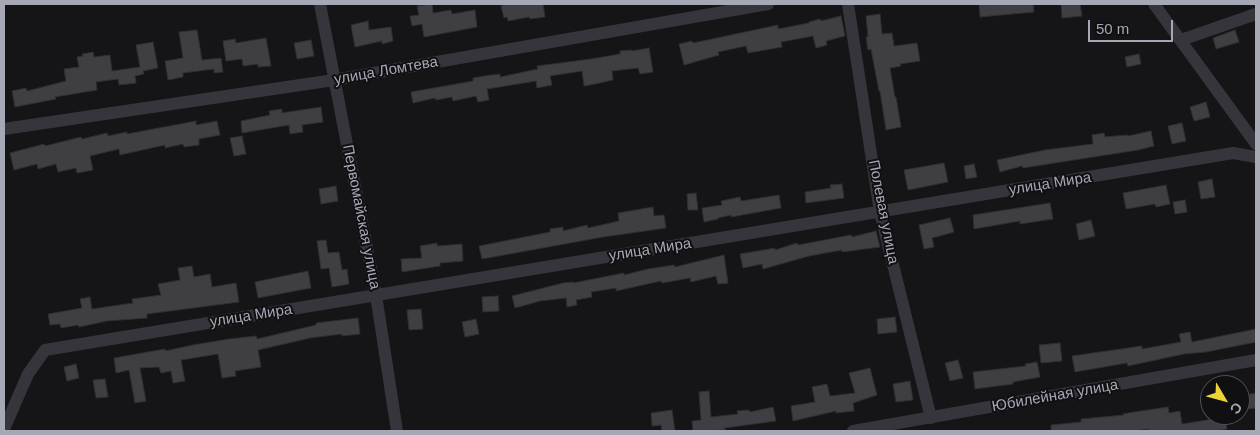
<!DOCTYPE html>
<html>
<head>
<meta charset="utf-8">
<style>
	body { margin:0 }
	#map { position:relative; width:1260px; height:435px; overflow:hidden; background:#151416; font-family:Helvetica,sans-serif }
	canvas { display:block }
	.frame { position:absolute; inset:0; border:5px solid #a6a8b6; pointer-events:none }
	.north { position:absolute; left:1200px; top:375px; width:50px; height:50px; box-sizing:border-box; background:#100f11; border:1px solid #4c4c53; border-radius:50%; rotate:127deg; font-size:14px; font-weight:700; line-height:20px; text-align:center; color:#a6a8b6 }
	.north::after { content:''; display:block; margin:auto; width:18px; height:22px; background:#ecd437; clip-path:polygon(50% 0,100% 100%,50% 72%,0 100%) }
	.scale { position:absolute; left:1088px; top:20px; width:85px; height:22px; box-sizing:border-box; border:2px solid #a6a8b6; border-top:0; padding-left:6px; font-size:15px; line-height:18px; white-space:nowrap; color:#a6a8b6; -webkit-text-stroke:4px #100f11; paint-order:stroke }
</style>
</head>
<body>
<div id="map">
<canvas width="1260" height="435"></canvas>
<div class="frame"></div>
<div class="north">С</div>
<div class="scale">50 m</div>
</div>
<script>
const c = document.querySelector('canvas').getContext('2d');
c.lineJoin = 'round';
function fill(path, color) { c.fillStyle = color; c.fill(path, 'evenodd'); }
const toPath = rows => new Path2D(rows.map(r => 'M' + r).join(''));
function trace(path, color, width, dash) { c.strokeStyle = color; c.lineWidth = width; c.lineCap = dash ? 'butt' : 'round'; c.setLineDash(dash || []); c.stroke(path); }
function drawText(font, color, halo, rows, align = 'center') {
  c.font = font + ' Helvetica,sans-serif'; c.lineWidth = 4; c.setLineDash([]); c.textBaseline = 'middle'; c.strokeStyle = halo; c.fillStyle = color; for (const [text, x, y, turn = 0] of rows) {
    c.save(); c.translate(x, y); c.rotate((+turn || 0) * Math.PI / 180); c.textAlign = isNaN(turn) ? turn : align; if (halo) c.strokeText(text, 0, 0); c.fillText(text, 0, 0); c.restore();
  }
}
const building = toPath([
	[432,4,433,13,451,10,452,14,475,10,477,27,424,37,422,24,412,26,410,16,419,15,417,6,432,4],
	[505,4,543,4,545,17,530,19,529,17,508,21,507,17,504,18,501,6,505,4],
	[979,4,1033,4,1034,12,980,17,979,4],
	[1061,4,1080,4,1082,16,1062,18,1061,4],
	[880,14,882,34,892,33,894,46,917,43,920,61,900,64,901,66,890,68,895,97,896,97,901,127,886,130,880,91,879,91,871,49,868,50,866,37,868,37,866,16,880,14],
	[841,16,845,36,826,41,827,45,816,48,813,36,781,42,782,47,771,49,748,53,746,46,718,52,719,55,684,65,679,44,692,41,693,43,778,25,778,29,809,23,809,22,820,19,821,21,841,16],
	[368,21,369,30,391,27,393,41,382,44,382,41,355,47,351,25,368,21],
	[197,30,202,60,221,58,223,72,214,73,214,69,183,73,183,77,168,80,165,61,183,58,179,32,197,30],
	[1235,30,1239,42,1216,49,1213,38,1235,30],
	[266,38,271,66,258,67,258,64,243,66,242,59,226,61,223,41,235,39,236,43,266,38],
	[311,40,314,56,297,59,294,43,311,40],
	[153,42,158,68,143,71,144,74,135,76,136,83,119,85,118,79,96,82,97,90,55,97,56,99,15,107,12,91,26,88,27,91,66,81,64,69,79,67,77,57,83,56,82,54,93,52,94,57,110,55,112,71,140,67,136,45,153,42],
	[649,48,653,72,640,74,638,68,612,71,613,80,595,84,584,86,582,71,550,76,552,85,537,88,536,81,487,89,489,100,478,102,476,96,453,101,452,97,436,100,435,98,413,103,411,92,473,81,473,78,484,76,500,74,500,77,538,69,537,66,591,59,620,54,620,51,632,50,632,51,649,48],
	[1139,54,1141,64,1127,67,1125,57,1139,54],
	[1206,102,1210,117,1194,121,1190,107,1206,102],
	[321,107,323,122,302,125,303,132,290,134,289,125,242,133,241,121,270,115,269,111,282,109,282,113,321,107],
	[196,121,196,125,217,121,220,135,199,139,199,145,184,147,183,144,165,148,165,145,120,155,119,149,90,156,93,170,77,173,76,168,58,172,56,164,38,169,37,164,14,170,10,153,44,144,45,146,81,137,82,139,107,133,108,136,127,132,127,134,196,121],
	[1182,123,1186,141,1172,144,1168,126,1182,123],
	[1151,131,1154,146,1138,150,1023,168,1022,166,1000,172,997,160,1045,150,1093,144,1092,135,1104,133,1105,137,1127,135,1128,136,1151,131],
	[242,136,246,154,234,156,230,138,242,136],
	[944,163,948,182,908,190,904,170,944,163],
	[974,164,977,177,966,179,964,166,974,164],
	[1212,179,1215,197,1201,199,1198,182,1212,179],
	[842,184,844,198,806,203,805,192,831,188,830,185,842,184],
	[1166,185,1170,204,1156,207,1155,204,1126,209,1123,193,1166,185],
	[336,186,338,201,321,204,319,189,336,186],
	[696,193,698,210,688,210,687,194,696,193],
	[779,195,781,208,731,217,731,215,718,218,718,219,704,222,702,208,722,205,721,201,740,197,741,201,779,195],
	[1185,200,1187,212,1175,214,1173,202,1185,200],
	[1050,203,1053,219,1020,224,1020,221,974,229,973,215,1050,203],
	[653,207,654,216,664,215,666,228,603,237,482,259,479,246,550,232,550,229,563,227,563,231,587,225,588,228,619,221,618,213,653,207],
	[950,218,954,232,932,238,934,247,924,249,919,225,950,218],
	[1091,220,1095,236,1079,240,1076,224,1091,220],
	[876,231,880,247,842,252,842,250,809,256,763,269,762,264,743,268,740,254,775,248,775,250,797,243,798,245,851,235,852,237,876,231],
	[326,240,328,253,339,252,342,270,347,269,349,284,332,287,329,268,321,269,317,241,326,240],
	[437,243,437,246,462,244,463,261,440,263,440,266,402,272,401,259,422,258,420,246,437,243],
	[724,255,728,283,718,284,716,276,691,282,690,278,662,283,661,281,616,291,616,288,591,292,592,297,576,300,577,305,567,307,566,298,540,301,515,308,512,296,563,283,573,282,573,283,624,273,624,275,648,269,674,265,675,267,724,255],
	[192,266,194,277,210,274,212,287,236,283,239,302,147,314,147,318,107,321,79,327,78,325,61,328,60,324,50,325,48,314,82,308,80,299,90,297,92,309,133,303,132,299,161,295,158,284,180,280,178,268,192,266],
	[308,271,311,288,258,298,255,282,308,271],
	[498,296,499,311,483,312,482,297,498,296],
	[421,309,423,329,409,330,407,310,421,309],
	[895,317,897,332,878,334,877,319,895,317],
	[358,318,360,334,342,336,342,334,310,338,258,350,261,367,235,371,236,376,222,378,218,354,181,360,185,381,173,383,171,371,161,373,159,367,140,368,146,401,135,403,129,370,116,373,114,358,165,349,165,351,193,345,229,339,256,336,257,339,316,325,316,323,358,318],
	[476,319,479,334,465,337,462,322,476,319],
	[1256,329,1256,342,1206,352,1184,354,1128,366,1127,363,1075,372,1072,356,1142,346,1142,349,1181,342,1179,334,1190,332,1192,342,1256,329],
	[1060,343,1062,361,1041,363,1039,345,1060,343],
	[958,360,963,378,950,381,945,363,958,360],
	[1037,362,1040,377,1013,382,1013,384,975,389,973,372,1026,366,1025,364,1037,362],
	[76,364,79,378,67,381,64,367,76,364],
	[870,368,877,395,853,403,854,411,836,413,836,411,793,421,791,406,815,402,812,387,827,384,830,396,855,393,849,373,870,368],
	[105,379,108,397,96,398,93,380,105,379],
	[910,381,913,400,896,402,893,384,910,381],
	[709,391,711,417,738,414,737,411,749,410,750,412,773,407,776,421,725,428,725,430,693,431,692,421,701,420,699,392,709,391],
	[1256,393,1256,408,1240,410,1240,396,1256,393],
	[1168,407,1169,413,1180,411,1182,424,1213,419,1213,415,1224,415,1227,429,1214,431,1148,431,1148,429,1132,431,1051,431,1051,425,1081,422,1081,419,1124,415,1123,414,1134,412,1168,407],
	[672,410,675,431,662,431,661,425,652,426,651,413,672,410]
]);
fill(building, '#3f3e43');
trace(building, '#2f2e32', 1);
trace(toPath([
	[320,4,376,295,397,431],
	[848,4,880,212,931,418],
	[1154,4,1256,144],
	[1181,40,1256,14],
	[4,129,334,80,768,4],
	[4,429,28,374,45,350,1233,153,1256,157],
	[853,431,1256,360]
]), '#36353b', 12);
drawText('15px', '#a6a8b6', '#100f11', [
	["улица Ломтева",386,71,-10],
	["улица Мира",1050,184,-9],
	["Полевая улица",883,212,79],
	["Первомайская улица",361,217,79],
	["улица Мира",650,250,-9],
	["улица Мира",251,316,-9],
	["Юбилейная улица",1055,396,-10]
]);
</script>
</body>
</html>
